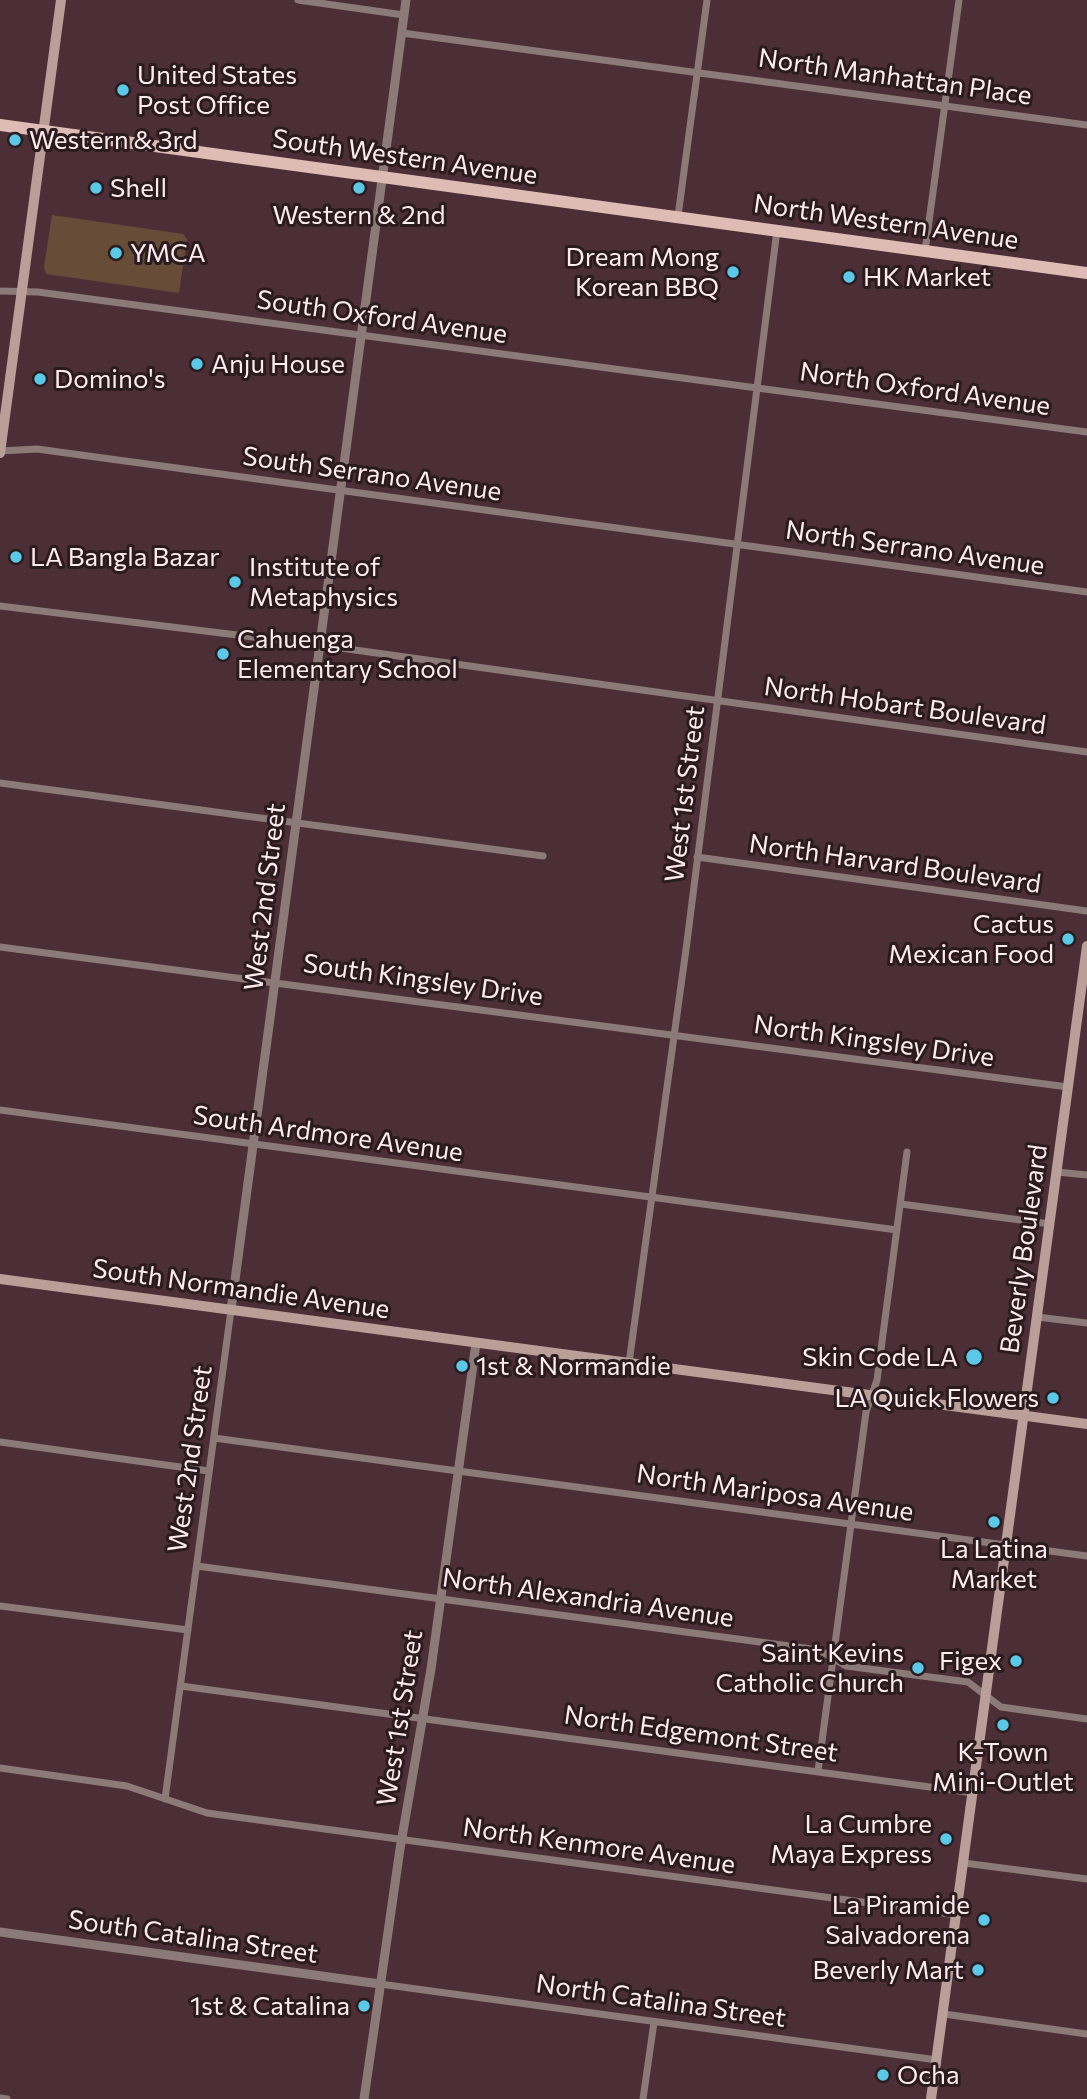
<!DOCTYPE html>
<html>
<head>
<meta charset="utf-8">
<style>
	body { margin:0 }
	canvas { display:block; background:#4c2e36 }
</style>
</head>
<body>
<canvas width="1087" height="2099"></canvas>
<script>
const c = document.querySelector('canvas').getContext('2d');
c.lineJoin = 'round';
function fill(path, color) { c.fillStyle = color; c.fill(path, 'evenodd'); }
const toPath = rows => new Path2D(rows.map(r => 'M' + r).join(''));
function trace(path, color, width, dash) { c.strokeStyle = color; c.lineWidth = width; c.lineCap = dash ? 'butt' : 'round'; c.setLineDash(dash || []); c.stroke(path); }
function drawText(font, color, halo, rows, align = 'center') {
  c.font = font + ' Commissioner,sans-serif'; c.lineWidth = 6; c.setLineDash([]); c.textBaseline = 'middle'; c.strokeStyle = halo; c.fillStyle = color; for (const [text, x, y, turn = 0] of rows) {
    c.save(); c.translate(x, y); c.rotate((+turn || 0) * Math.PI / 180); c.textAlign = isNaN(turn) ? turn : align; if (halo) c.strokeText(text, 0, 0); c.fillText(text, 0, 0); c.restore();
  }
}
fill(toPath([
	[52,215,183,234,187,239,179,293,46,274,44,267]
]), '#674d38');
trace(toPath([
	[298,0,404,15],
	[402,33,1087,125],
	[678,216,707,0],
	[925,251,959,0],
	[0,291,38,292,1087,432],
	[0,451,37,449,1087,592],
	[0,606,319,645,1087,752],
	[0,783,543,856],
	[697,857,1087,911],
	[0,947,1068,1087],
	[0,1110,897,1230],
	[1057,1172,1087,1175],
	[901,1204,1050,1224],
	[1037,1317,1087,1323],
	[629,1363,687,942,777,230],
	[214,1438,1087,1556],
	[0,1442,209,1471],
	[197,1566,819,1650,846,1666,968,1682,1001,1707,1087,1719],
	[0,1606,188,1630],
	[181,1686,974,1793],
	[0,1768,127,1786,207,1813,957,1915],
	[818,1771,866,1412,877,1380,907,1152],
	[165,1799,231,1310],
	[964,1863,1087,1879],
	[380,1984,937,2060],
	[944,2014,1087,2034],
	[0,2098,7,2099],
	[643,2099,654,2022]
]), '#8b7a77', 7);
trace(toPath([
	[231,1310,406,0],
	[0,1932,380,1984],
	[364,2099,400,1849,431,1669,476,1343]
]), '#8b7a77', 9);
trace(toPath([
	[0,453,61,0],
	[0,1279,1087,1424],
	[931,2099,1087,946]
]), '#ba9f99', 10);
trace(toPath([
	[0,125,1087,273]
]), '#debbb4', 12);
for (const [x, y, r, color] of [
	[123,90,7,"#5ac8e6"],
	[15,140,7,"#5ac8e6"],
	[96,188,7,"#5ac8e6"],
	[359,188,7,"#5ac8e6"],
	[116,253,7,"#5ac8e6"],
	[733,272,7,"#5ac8e6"],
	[849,277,7,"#5ac8e6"],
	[197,364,7,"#5ac8e6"],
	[40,379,7,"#5ac8e6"],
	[16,557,7,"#5ac8e6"],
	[235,582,7,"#5ac8e6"],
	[223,654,7,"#5ac8e6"],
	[1068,939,7,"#5ac8e6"],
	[974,1357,9,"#5ac8e6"],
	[462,1366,7,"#5ac8e6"],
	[1053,1398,7,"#5ac8e6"],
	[994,1522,7,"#5ac8e6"],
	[1016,1661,7,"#5ac8e6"],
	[918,1668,7,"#5ac8e6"],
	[1003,1725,7,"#5ac8e6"],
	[946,1839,7,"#5ac8e6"],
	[984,1920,7,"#5ac8e6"],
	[978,1970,7,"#5ac8e6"],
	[364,2006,7,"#5ac8e6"],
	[883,2075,7,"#5ac8e6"]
]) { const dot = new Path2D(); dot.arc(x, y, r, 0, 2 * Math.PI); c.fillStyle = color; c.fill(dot); trace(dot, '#291b1e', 2.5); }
drawText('26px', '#ffeaef', '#291b1e', [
	["United States",137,75],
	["Post Office",137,105],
	["Western & 3rd",29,140],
	["Shell",110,188],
	["Western & 2nd",359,215,"center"],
	["YMCA",130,253],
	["Dream Mong",719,257,"right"],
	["Korean BBQ",719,287,"right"],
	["HK Market",863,277],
	["Anju House",211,364],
	["Domino's",54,379],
	["LA Bangla Bazar",30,557],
	["Institute of",249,567],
	["Metaphysics",249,597],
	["Cahuenga",237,639],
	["Elementary School",237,669],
	["Cactus",1054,924,"right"],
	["Mexican Food",1054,954,"right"],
	["Skin Code LA",958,1357,"right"],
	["1st & Normandie",476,1366],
	["LA Quick Flowers",1039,1398,"right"],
	["La Latina",994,1549,"center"],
	["Market",994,1579,"center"],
	["Saint Kevins",904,1653,"right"],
	["Catholic Church",904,1683,"right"],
	["Figex",1002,1661,"right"],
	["K-Town",1003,1752,"center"],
	["Mini-Outlet",1003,1782,"center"],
	["La Cumbre",932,1824,"right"],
	["Maya Express",932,1854,"right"],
	["La Piramide",970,1905,"right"],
	["Salvadorena",970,1935,"right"],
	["Beverly Mart",964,1970,"right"],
	["1st & Catalina",350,2006,"right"],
	["Ocha",897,2075]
], 'left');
drawText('26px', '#ffeaef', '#291b1e', [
	["North Manhattan Place",895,77,8],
	["South Western Avenue",405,157,8],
	["North Western Avenue",886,222,8],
	["South Oxford Avenue",382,317,8],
	["North Oxford Avenue",925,389,8],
	["South Serrano Avenue",372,474,8],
	["North Serrano Avenue",915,548,8],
	["North Hobart Boulevard",905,706,8],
	["West 1st Street",685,794,-83],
	["North Harvard Boulevard",895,864,8],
	["West 2nd Street",265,897,-83],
	["South Kingsley Drive",423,980,8],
	["North Kingsley Drive",874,1041,8],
	["South Ardmore Avenue",328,1134,8],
	["Beverly Boulevard",1024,1249,-82],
	["South Normandie Avenue",241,1289,8],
	["West 2nd Street",190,1459,-82],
	["North Mariposa Avenue",775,1493,8],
	["North Alexandria Avenue",588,1598,8],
	["West 1st Street",400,1718,-81],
	["North Edgemont Street",701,1734,8],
	["North Kenmore Avenue",599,1846,8],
	["South Catalina Street",193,1937,8],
	["North Catalina Street",661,2001,8]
]);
</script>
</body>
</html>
